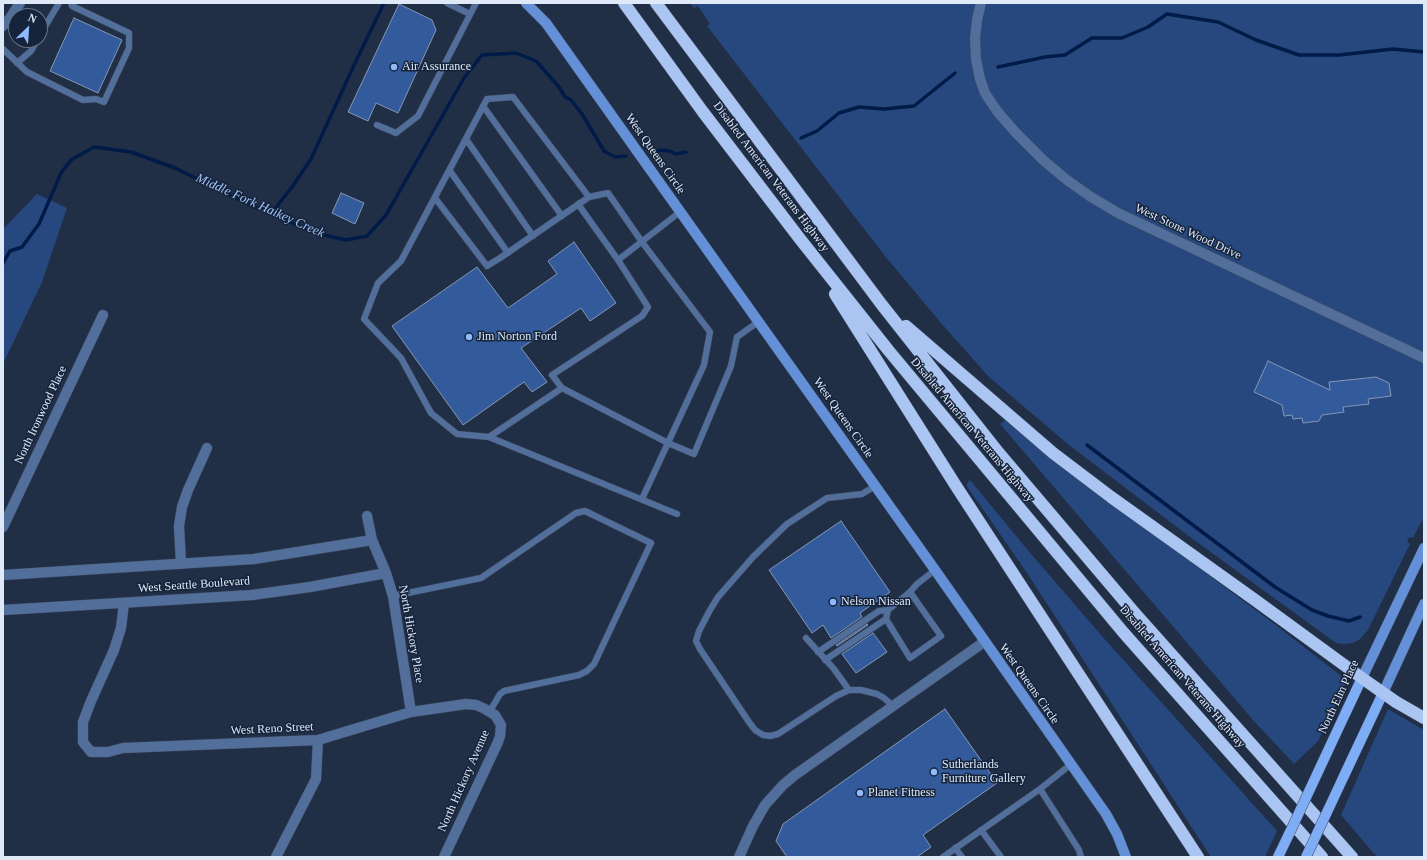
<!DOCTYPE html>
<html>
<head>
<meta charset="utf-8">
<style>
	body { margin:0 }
	#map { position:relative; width:1427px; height:860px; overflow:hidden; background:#202e46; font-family:"Times New Roman",serif }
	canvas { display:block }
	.frame { position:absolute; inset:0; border:4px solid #dfe9f8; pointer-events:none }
	.north { position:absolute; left:8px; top:8px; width:40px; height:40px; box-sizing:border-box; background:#16243b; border:1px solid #667387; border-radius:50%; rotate:25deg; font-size:11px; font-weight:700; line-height:16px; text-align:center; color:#dfe9f8 }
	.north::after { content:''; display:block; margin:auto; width:14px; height:18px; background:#8eb9fd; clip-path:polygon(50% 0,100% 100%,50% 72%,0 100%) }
</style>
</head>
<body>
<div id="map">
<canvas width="1427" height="860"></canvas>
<div class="frame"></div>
<div class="north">N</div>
</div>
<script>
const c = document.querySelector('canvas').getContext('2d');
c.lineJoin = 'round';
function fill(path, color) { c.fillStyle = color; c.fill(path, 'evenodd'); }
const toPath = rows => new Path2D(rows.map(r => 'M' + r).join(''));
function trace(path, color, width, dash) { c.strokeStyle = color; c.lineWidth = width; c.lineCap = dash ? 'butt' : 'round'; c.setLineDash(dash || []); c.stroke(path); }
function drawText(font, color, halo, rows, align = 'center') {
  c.font = font + ' "Times New Roman",serif'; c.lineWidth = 3; c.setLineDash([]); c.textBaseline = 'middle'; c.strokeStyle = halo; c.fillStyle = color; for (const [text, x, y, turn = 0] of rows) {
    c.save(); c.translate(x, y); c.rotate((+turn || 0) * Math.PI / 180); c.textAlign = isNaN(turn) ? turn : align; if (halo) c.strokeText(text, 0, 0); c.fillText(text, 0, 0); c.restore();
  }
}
fill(toPath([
	[690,3,1421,3,1424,5,1424,517,1413,538,1409,537,1407,542,1410,544,1368,630,1360,639,1353,643,1345,644,1336,643,1190,537,1069,445,989,377,941,323,885,256,707,26,710,24,698,6,694,8],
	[37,194,67,208,42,282,3,364,3,229],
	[1005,420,1069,471,1277,626,1340,675,1345,686,1318,741,1294,764,1253,720,1000,424],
	[970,480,1026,548,1101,635,1277,831,1265,857,1211,857,1027,573,966,485],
	[1388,709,1424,730,1424,857,1377,857,1341,815]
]), '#27487e');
trace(toPath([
	[998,67,1045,57,1065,55,1092,38,1122,38,1148,27,1167,14,1218,22,1256,40,1299,55,1339,55,1393,49,1424,52],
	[801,138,817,131,839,113,859,107,884,109,914,106,955,73],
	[654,152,661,150,669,151,676,154,686,152],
	[271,214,292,187,311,159,355,63,384,3],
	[3,263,10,251,22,247,39,224,61,173,71,160,94,147,131,152,175,168,250,205,315,233,346,240,367,236,386,215,464,78,482,55,516,53,536,61,559,87,565,97,571,100,582,114,604,151,615,157,626,156],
	[1087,445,1275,587,1312,610,1328,616,1349,621,1360,617]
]), '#011b48', 3.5);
const building = toPath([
	[399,4,432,20,436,30,398,113,376,103,368,121,348,112,399,4],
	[74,18,122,40,98,93,50,71,74,18],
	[341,193,364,203,355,224,332,213,341,193],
	[574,242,616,303,590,321,581,308,521,348,547,382,532,392,524,382,463,425,392,326,477,267,508,308,557,274,548,261,574,242],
	[1268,361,1330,390,1329,382,1376,377,1389,383,1391,396,1368,399,1369,404,1343,407,1344,412,1322,415,1319,421,1303,423,1302,418,1293,419,1292,415,1284,416,1282,405,1254,392,1268,361],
	[841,521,890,592,860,613,862,617,831,638,823,625,812,633,769,570,841,521],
	[867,624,868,625,837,646,836,645,867,624],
	[873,633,887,652,856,673,842,654,873,633],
	[945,709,997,783,923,835,931,847,917,857,787,857,776,841,783,824,945,709]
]);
fill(building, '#335b9b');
trace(building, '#8597b4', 1);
const lane = toPath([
	[447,3,470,14],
	[40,35,59,3],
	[3,49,27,72,83,100,96,99,104,102,129,48,129,33,72,6,71,3],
	[17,63,31,51,37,40],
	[483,106,562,216],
	[377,125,396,133,418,116,476,3],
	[466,139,533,236],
	[450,171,508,253],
	[589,197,513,97,487,99,401,261,378,283,364,319,401,358,431,413,457,434,489,437,677,514],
	[435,198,487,266,500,258,589,197,608,193,642,242,710,332,704,365,642,499],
	[618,260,680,212],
	[562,388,668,443,694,454,731,366,737,337,758,322],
	[489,437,562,388,552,375,642,316,648,307,618,260,578,204],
	[875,486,862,494,827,498,787,524,753,557,718,597,710,610,699,631,696,641,700,649,749,722,755,730,763,735,770,736,778,734,836,696,849,690,861,690,877,694,884,698,894,707],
	[393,596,481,578,576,513,585,511,651,543,594,664,587,671,579,675,504,691,500,694,490,711],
	[886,619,910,658,941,636,910,592],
	[806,638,834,669,849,690],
	[818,652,879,611,888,610],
	[825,660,886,619,888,610,910,592,917,584,935,570],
	[1040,789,1079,850,1081,857],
	[981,830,1001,857],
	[955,848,962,857],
	[943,857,1040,789,1070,765]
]);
const street = toPath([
	[981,3,977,20,975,39,976,59,980,79,985,93,997,111,1016,133,1043,160,1067,180,1091,197,1118,213,1424,358],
	[3,26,10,18,20,3],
	[367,516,372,540,386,573,393,596,411,712],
	[3,527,103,315],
	[181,564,179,526,182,507,188,490,207,448],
	[3,575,254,559,372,540],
	[124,603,121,628,114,650,91,701,83,722,83,742,91,752,108,752,123,748,318,740,411,712,466,704,476,705,485,709,495,715,501,725,500,736,498,742,444,857],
	[3,610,252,595,310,587,386,573],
	[276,857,316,779,318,740],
	[739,857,753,826,765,805,783,785,795,775,984,642]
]);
const secondary = toPath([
	[526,3,546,23,935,570,1106,814,1117,834,1126,857],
	[1362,678,1424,548],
	[1383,693,1424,604]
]);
const primary = toPath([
	[1346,712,1362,678],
	[1343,778,1383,693],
	[1278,857,1290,832]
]);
const highway = toPath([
	[624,3,703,112,800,239,889,351,1123,632,1322,857],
	[656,3,882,305,998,452,1132,610,1352,857],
	[835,294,956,486,1198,857],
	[906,326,1053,453,1111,497,1255,600,1362,678,1396,702,1424,718]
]);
trace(lane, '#3f4c62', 7);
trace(street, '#3f4c62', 11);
trace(secondary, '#3f4c62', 11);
trace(primary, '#3f4c62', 11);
trace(highway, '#3f4c62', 13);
trace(lane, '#526e9a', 6);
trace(street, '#526e9a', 10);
trace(secondary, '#6490d8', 10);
trace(primary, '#7eacf5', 10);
trace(highway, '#aac5f1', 12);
const primaryBridge = toPath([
	[1290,832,1346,712],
	[1306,857,1343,778]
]);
trace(primaryBridge, '#3f4c62', 11, []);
trace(primaryBridge, '#7eacf5', 10);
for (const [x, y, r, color] of [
	[394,67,4,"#8eb9fd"],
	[469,337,4,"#8eb9fd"],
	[833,602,4,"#8eb9fd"],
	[934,772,4,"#8eb9fd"],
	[860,793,4,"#8eb9fd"]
]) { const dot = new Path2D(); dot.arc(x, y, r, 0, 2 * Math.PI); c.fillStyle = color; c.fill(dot); trace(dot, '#16243b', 1.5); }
drawText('12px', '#dfe9f8', '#16243b', [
	["Air Assurance",402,67],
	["Jim Norton Ford",477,337],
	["Nelson Nissan",841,602],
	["Sutherlands",942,765],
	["Furniture Gallery",942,779],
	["Planet Fitness",868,793]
], 'left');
drawText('12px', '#dfe9f8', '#16243b', [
	["West Queens Circle",655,154,55],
	["Disabled American Veterans Highway",771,177,53],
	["West Stone Wood Drive",1188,232,25],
	["North Ironwood Place",41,415,-65],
	["West Queens Circle",843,418,55],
	["Disabled American Veterans Highway",972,430,50],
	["West Seattle Boulevard",194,585,-4],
	["North Hickory Place",411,634,80],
	["Disabled American Veterans Highway",1182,677,49],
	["West Queens Circle",1029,684,55],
	["North Elm Place",1339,697,-65],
	["West Reno Street",272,729,-3],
	["North Hickory Avenue",464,781,-66]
]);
drawText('italic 13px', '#a2c4fa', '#16243b', [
	["Middle Fork Haikey Creek",260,206,24]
]);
</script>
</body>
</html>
